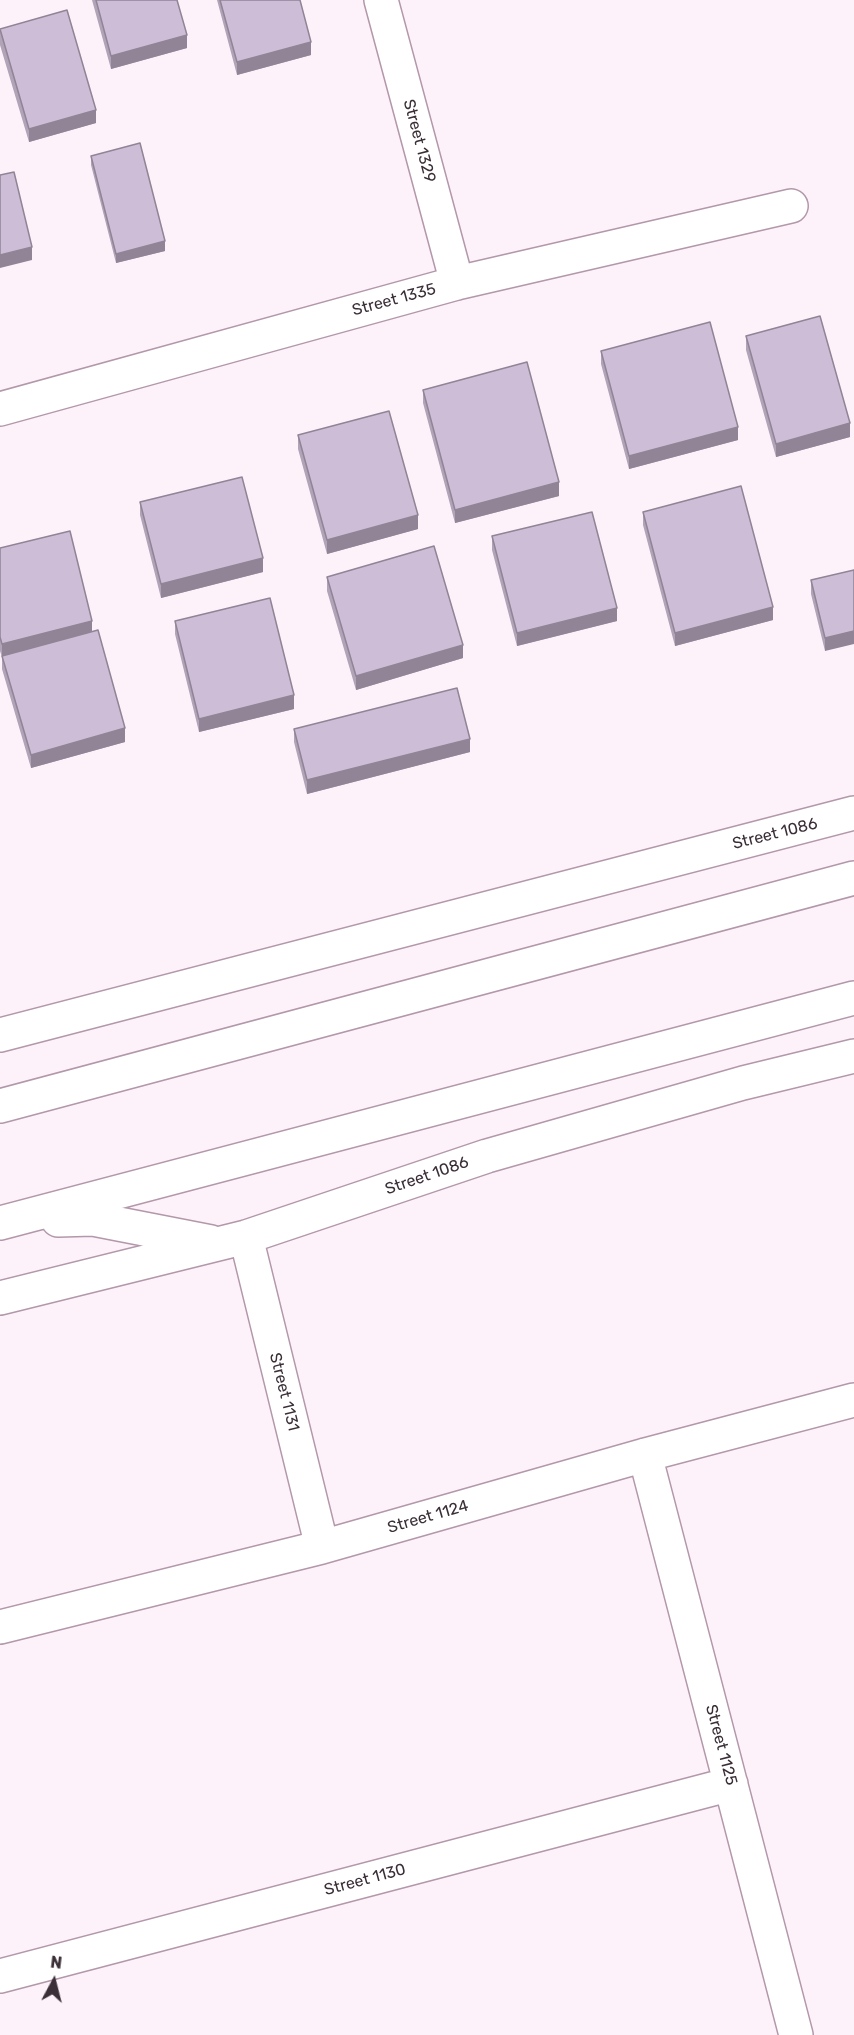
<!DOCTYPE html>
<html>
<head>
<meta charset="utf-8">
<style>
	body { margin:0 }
	#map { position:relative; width:854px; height:2035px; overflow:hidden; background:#fef2fa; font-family:Rubik,sans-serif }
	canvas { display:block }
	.north { position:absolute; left:24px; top:1951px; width:60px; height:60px; -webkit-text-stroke:4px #fff; paint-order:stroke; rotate:7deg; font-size:16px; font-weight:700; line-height:24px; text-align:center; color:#3a2f37 }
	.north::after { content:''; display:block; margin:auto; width:21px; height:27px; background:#3a2f37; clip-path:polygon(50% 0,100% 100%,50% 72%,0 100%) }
</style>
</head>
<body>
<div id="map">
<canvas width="854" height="2035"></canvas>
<div class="north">N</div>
</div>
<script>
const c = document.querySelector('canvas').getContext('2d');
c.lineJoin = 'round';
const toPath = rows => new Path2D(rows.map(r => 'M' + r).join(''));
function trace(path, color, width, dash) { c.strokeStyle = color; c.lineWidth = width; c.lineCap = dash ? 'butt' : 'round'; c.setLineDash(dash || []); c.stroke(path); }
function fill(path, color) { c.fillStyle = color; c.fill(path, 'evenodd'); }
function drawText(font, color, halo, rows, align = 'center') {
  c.font = font + ' Rubik,sans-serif'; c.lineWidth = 6; c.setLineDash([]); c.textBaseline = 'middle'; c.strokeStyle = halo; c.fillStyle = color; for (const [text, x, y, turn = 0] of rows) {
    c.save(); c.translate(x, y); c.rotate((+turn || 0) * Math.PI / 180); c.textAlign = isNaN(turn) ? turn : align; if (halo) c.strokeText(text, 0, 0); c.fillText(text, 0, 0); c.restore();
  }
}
const minor = toPath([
	[381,0,457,283],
	[0,409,457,283,791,206],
	[0,1035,854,813],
	[0,1106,854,878],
	[58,1220,93,1219,211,1242],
	[0,1223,854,998],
	[246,1237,322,1547],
	[0,1298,246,1237,487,1156,743,1083,854,1056],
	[645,1455,796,2035],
	[0,1627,322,1547,645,1455,854,1400],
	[0,1976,731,1784]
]);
trace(minor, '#b298aa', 36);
trace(minor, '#fff', 33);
fill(toPath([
	[92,0,177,0,187,48,111,69],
	[217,0,300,0,311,55,237,75],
	[0,29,96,123,29,142,0,45],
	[91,156,165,251,116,263,91,165],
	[746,336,850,437,776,457,746,350],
	[601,351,738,440,629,469,601,364],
	[423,390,559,496,455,523,423,403],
	[298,435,418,529,327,554,298,449],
	[140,502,263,572,161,598,140,515],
	[643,512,773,620,675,646,643,525],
	[492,536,617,621,517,646,492,550],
	[0,548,92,631,125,742,31,768,2,669,2,657,0,651],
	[854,570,825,651,811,594,811,580],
	[327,577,463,658,356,690,327,591],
	[175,621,294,709,199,732,175,634],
	[294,729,470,752,307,794,294,742]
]), '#b1a3b8');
fill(toPath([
	[187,35,187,48,111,69,111,56],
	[311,42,311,55,237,75,237,62],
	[96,110,96,123,29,142,29,129],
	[165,241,165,251,116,263,116,254],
	[32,247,32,260,0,268,0,255],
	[850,423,850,437,776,457,776,444],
	[738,427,738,440,629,469,629,456],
	[559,482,559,496,455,523,455,510],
	[418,515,418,529,327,554,327,540],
	[263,558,263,572,161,598,161,584],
	[773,607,773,620,675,646,675,633],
	[617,608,617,621,517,646,517,633],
	[92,621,92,635,2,657,2,644],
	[854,631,854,644,825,651,825,638],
	[463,645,463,658,356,690,356,676],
	[294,695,294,709,199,732,199,719],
	[125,728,125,742,31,768,31,755],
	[470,739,470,752,307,794,307,780]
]), '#908496');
const building = toPath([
	[96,0,177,0,187,35,111,56,96,0],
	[220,0,300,0,311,42,237,62,220,0],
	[67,10,96,110,29,129,0,29,67,10],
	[140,143,165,241,116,254,91,156,140,143],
	[14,172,32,247,0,255,0,175,14,172],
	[820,316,850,423,776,444,746,336,820,316],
	[710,322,738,427,629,456,601,351,710,322],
	[527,362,559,482,455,510,423,390,527,362],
	[389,411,418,515,327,540,298,435,389,411],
	[242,477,263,558,161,584,140,502,242,477],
	[741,486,773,607,675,633,643,512,741,486],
	[592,512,617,608,517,633,492,536,592,512],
	[70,531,92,621,2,644,0,637,0,548,70,531],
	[434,546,463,645,356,676,327,577,434,546],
	[854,570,854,631,825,638,811,580,854,570],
	[270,598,294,695,199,719,175,621,270,598],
	[98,630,125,728,31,755,2,656,98,630],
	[457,688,470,739,307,780,294,729,457,688]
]);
fill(building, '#cebdd6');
trace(building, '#908496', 1.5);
drawText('16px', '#3a2f37', '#fff', [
	["Street 1329",419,141,75],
	["Street 1335",394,300,-15],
	["Street 1086",775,834,-14],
	["Street 1086",427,1176,-19],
	["Street 1131",284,1392,76],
	["Street 1124",428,1517,-16],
	["Street 1125",721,1745,75],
	["Street 1130",365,1880,-15]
]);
</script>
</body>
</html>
